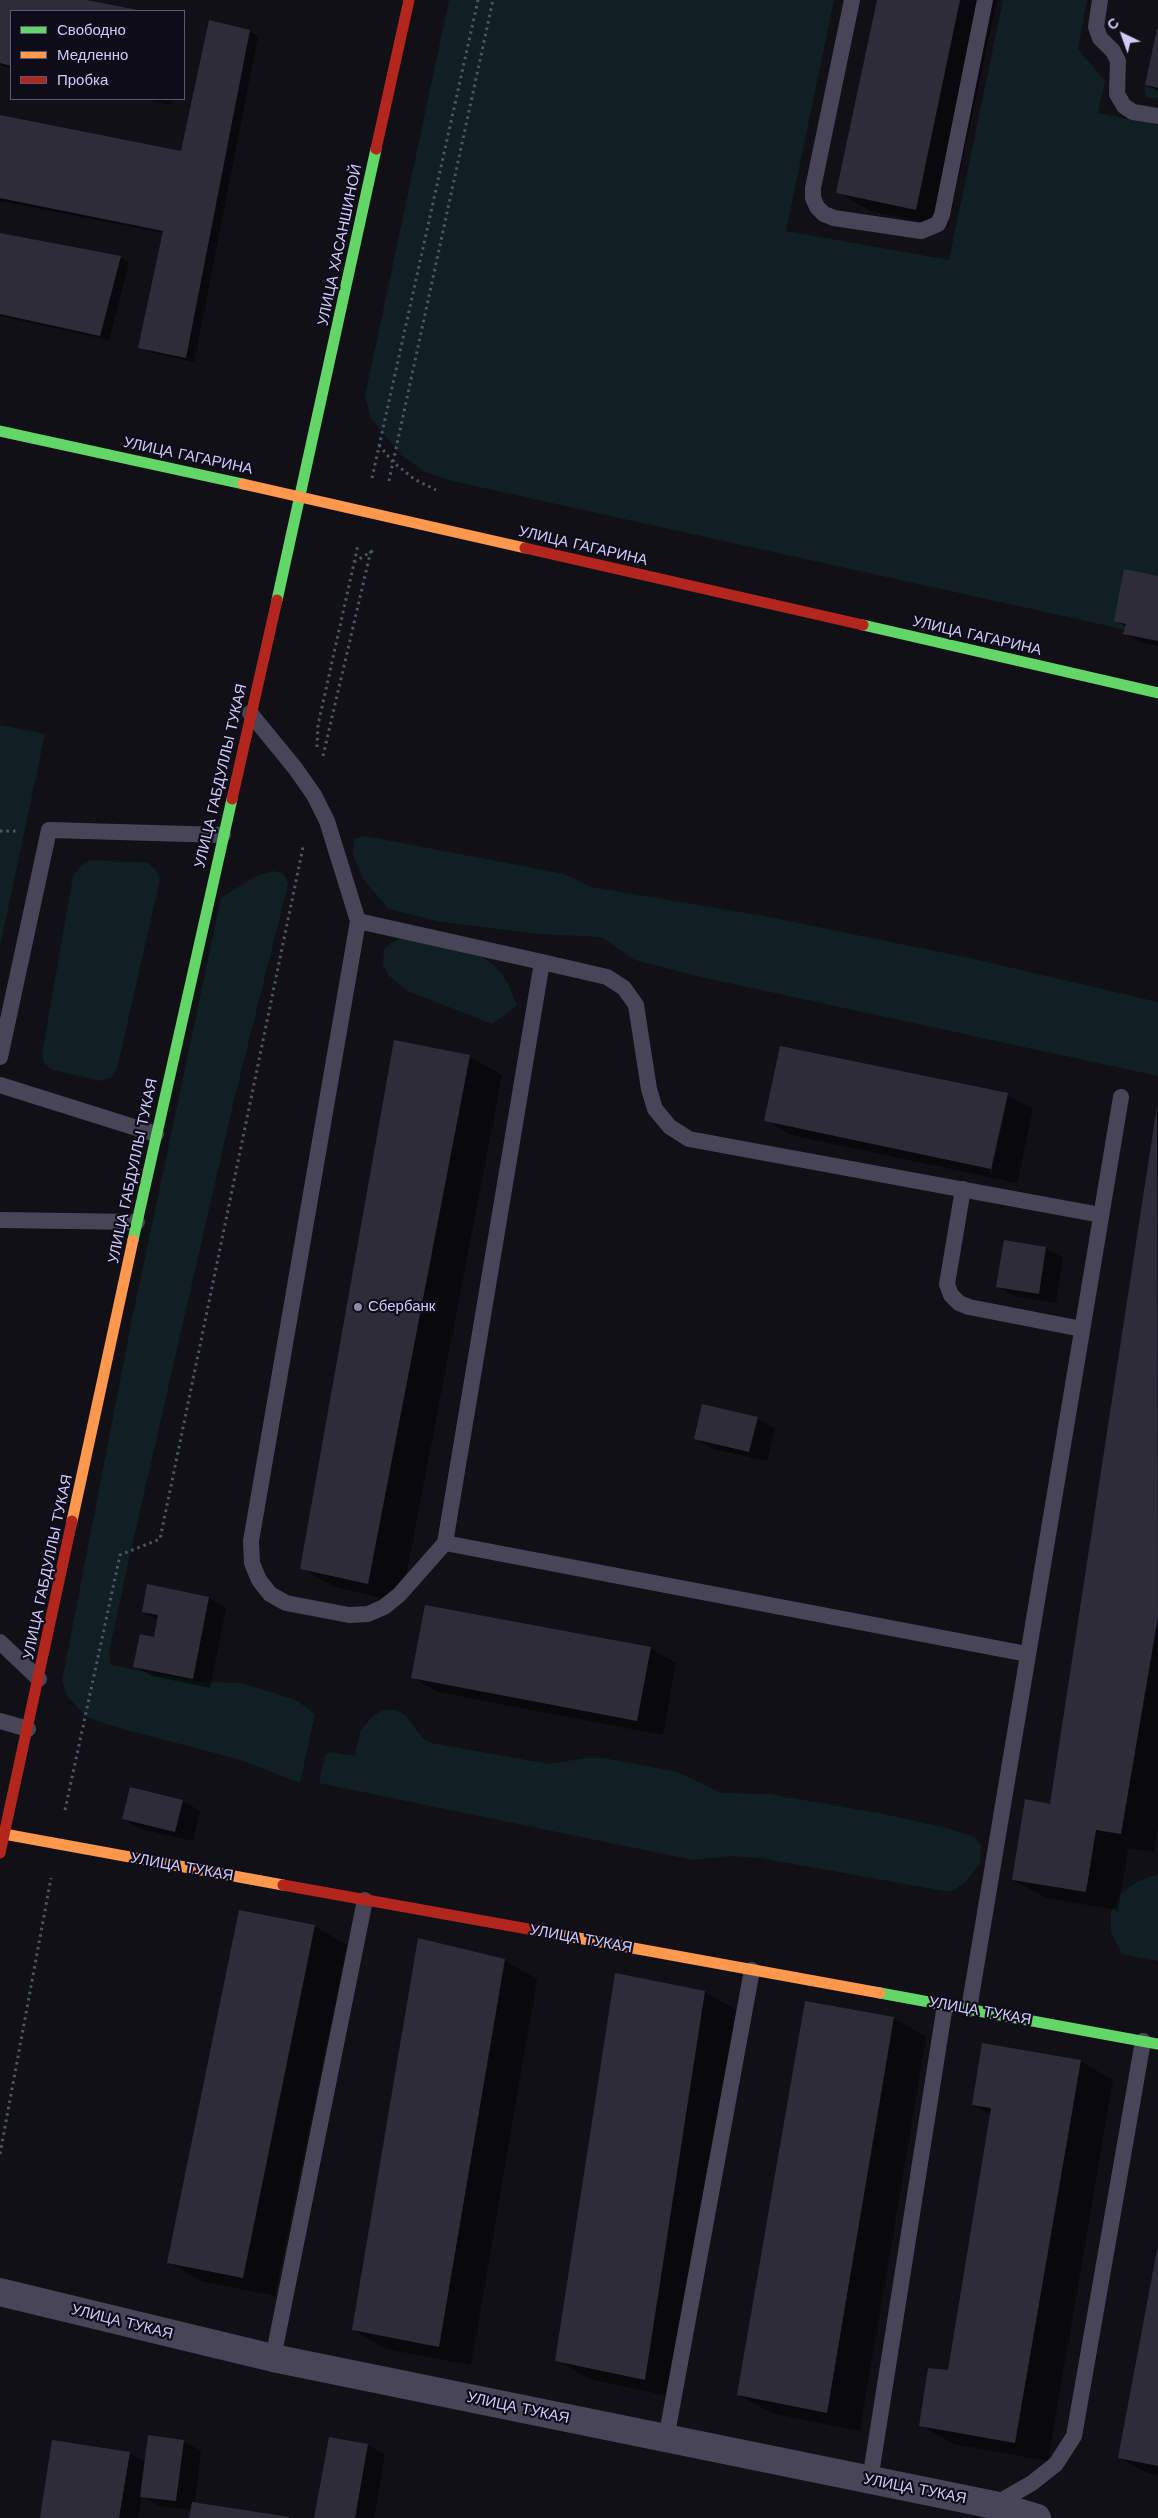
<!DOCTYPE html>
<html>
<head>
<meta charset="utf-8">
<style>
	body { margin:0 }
	#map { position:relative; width:1158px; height:2518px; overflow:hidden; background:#111016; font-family:"Work Sans",sans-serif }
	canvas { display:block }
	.legend { position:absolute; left:10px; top:10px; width:175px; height:90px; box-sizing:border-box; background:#0f0c1a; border:1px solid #5d5874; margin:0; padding:6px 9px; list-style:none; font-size:15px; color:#d2c9fb }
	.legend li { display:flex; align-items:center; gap:10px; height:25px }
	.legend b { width:25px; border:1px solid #5d5874 }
	.north { position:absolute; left:1098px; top:10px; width:50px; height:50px; -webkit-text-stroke:4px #0f0c1a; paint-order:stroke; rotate:318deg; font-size:14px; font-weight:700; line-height:20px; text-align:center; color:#d2c9fb }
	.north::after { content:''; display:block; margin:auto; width:18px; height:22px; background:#d2c9fb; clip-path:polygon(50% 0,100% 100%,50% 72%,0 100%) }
</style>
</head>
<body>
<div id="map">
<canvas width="1158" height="2518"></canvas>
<ul class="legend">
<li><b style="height:6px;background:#63d668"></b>Свободно</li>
<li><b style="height:6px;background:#ff974d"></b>Медленно</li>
<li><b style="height:6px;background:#b3261e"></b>Пробка</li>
</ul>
<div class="north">С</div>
</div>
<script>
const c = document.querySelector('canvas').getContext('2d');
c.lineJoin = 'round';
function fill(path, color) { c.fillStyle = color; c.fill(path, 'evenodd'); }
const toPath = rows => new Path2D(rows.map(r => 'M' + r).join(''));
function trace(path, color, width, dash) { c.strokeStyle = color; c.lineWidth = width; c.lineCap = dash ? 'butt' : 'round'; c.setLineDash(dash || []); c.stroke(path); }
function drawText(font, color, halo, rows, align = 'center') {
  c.font = font + ' "Work Sans",sans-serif'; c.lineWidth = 4.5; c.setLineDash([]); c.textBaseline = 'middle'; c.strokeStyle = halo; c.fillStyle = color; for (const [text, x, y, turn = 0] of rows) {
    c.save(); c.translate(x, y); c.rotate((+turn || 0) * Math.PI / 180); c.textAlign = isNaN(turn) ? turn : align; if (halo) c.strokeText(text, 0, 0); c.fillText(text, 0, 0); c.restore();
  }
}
fill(toPath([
	[449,0,834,0,786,231,949,260,1003,0,1087,0,1078,49,1105,81,1098,113,1158,125,1158,637,448,480,424,471,402,456,371,418,365,396],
	[1144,86,1158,89,1158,99,1146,97],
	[0,725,45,734,0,947],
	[365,836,564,874,591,887,764,916,969,958,1158,1002,1158,1076,701,977,635,960,601,937,539,934,442,922,404,913,389,909,363,879,353,855,354,839],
	[91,860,148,863,155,869,160,879,117,1069,112,1077,102,1081,53,1070,44,1063,42,1054,73,876,81,866],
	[273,871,283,873,288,884,234,1100,126,1572,109,1653,111,1665,200,1682,241,1683,296,1700,315,1714,300,1783,241,1760,112,1726,86,1717,68,1697,62,1681,132,1319,221,898,256,876],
	[409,935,482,957,495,966,508,983,517,1006,492,1024,408,991,389,976,383,964,384,950,392,942],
	[383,1710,396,1710,406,1716,423,1739,431,1743,549,1764,592,1757,609,1759,677,1772,721,1793,769,1794,884,1814,950,1829,974,1837,981,1845,980,1864,965,1882,953,1891,944,1891,760,1858,730,1856,693,1860,319,1783,325,1755,332,1752,355,1756,360,1731,373,1716],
	[1158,1874,1158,1961,1122,1954,1111,1933,1111,1912,1120,1894,1137,1882]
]), '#102022');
fill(toPath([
	[0,0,80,0,136,11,11,11,11,68,0,65],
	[879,0,997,0,948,227,870,211,838,192],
	[184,23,186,25,184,39],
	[249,31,258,36,194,362,148,352,140,347,164,233,0,201,0,116,182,152],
	[1158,31,1158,91,1146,85],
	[144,99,173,99,171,105],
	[0,234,121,258,129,263,109,340,0,316],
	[1158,578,1158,646,1142,643,1125,633,1126,627,1115,620],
	[395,1042,470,1057,502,1075,401,1602,334,1587,301,1568],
	[1007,1095,1033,1109,1017,1183,791,1135,766,1120],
	[1004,1102,1007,1102,991,1175,989,1175],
	[1158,1111,1158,1827,1154,1852,1128,1848,1118,1910,1046,1898,1013,1880,1051,1805],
	[1005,1242,1046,1248,1063,1258,1056,1303,1015,1296,997,1286],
	[757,1418,775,1428,767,1461,713,1449,695,1438],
	[148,1586,209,1598,226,1608,210,1688,152,1676,134,1666,155,1639,158,1620,143,1612],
	[650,1648,676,1663,663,1735,438,1692,412,1677],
	[183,1801,200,1811,193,1841,141,1829,123,1819],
	[314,1926,347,1945,275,2296,201,2281,168,2262],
	[504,1960,537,1979,471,2365,386,2349,353,2330],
	[616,1974,705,1992,738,2011,678,2398,589,2379,557,2360],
	[894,2018,926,2037,860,2431,771,2413,739,2395],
	[1080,2061,1113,2080,1048,2461,953,2444,921,2425,949,2372,991,2115,973,2105],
	[1158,2252,1158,2475,1145,2472,1119,2458],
	[184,2441,201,2451,195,2503,287,2518,190,2518,192,2510,159,2506,142,2496,138,2518,41,2518,129,2453,145,2462],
	[368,2445,385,2455,374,2518,316,2518]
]), '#0007');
fill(toPath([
	[0,0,86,0,138,10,11,11,11,66,0,63],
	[877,0,960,0,916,210,836,193],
	[209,20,250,30,186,358,138,348,163,231,0,198,0,115,181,151],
	[1157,29,1158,29,1158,88,1145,85],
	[0,233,121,256,100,336,0,314],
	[1124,569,1158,576,1158,641,1123,634,1126,624,1114,621],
	[394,1040,470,1055,368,1584,300,1569],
	[780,1046,1008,1093,991,1169,764,1121],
	[1157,1106,1158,1617,1121,1834,1096,1830,1086,1892,1012,1880,1025,1799,1050,1804],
	[1004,1240,1046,1247,1039,1294,996,1287],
	[702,1404,758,1417,749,1452,694,1439],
	[147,1584,209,1597,193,1679,133,1667,140,1634,154,1637,158,1615,142,1612],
	[425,1605,651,1647,637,1721,411,1678],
	[130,1787,183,1800,175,1832,122,1819],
	[239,1910,315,1925,243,2278,167,2263],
	[418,1938,505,1959,439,2347,352,2330],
	[615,1973,705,1991,645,2380,555,2361],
	[805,2001,894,2017,827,2413,737,2395],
	[982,2043,1081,2060,1015,2443,919,2426,928,2368,948,2370,991,2108,972,2105],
	[1157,2250,1158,2250,1158,2466,1118,2458],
	[148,2435,184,2440,176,2501,140,2497],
	[329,2437,368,2444,355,2518,314,2518],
	[52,2440,130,2452,119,2518,40,2518],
	[192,2502,289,2517,289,2518,189,2518]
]), '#2f2c3a');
trace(toPath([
	[379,445,393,462,414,479,436,490],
	[372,478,478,0],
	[389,481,493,0],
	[354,562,374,550],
	[317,747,318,725,358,545],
	[323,756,371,550],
	[0,831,19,831],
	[65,1810,120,1555,160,1539,303,847],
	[0,2154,51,1878]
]), '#4b5762', 3, [2.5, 4]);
trace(toPath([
	[852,0,813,188,813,198,817,207,824,214,834,218,921,231,938,224,942,215,985,0],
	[1100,0,1096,27,1100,38,1113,51,1118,61,1117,94,1124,106,1133,112,1158,116],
	[250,713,295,768,314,795,327,821,358,921],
	[542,962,607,977,624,988,636,1005,649,1089,655,1109,670,1127,689,1139,1101,1215],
	[0,1057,49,830,223,835],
	[0,1085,156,1134],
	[963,1189,947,1284,951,1295,959,1303,969,1307,1082,1329],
	[0,1220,137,1222],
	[445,1543,399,1595,384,1607,368,1614,349,1615,286,1603,270,1594,259,1580,252,1563,251,1541,358,921,542,962,445,1543,1027,1654],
	[0,1642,39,1679],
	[0,1721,28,1729],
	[969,2009,1121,1097],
	[273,2358,365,1900],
	[666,2439,752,1970],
	[870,2480,945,2005],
	[994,2505,1032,2483,1056,2464,1074,2436,1143,2041]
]), '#474557', 16);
trace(toPath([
	[0,2292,273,2358,994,2505,1037,2518]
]), '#474557', 28);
trace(toPath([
	[0,431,243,484],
	[277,600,376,149],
	[863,625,1158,693],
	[133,1240,232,799],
	[880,1993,1158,2044]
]), '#63d668', 11);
trace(toPath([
	[243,484,525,548],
	[72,1521,133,1240],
	[4,1834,283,1885],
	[556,1934,880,1993]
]), '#ff974d', 11);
trace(toPath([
	[376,149,409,0],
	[525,548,863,625],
	[232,799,277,600],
	[0,1853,72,1521],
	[283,1885,556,1934]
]), '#b3261e', 11);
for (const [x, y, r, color] of [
	[358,1307,5,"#8e88ab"]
]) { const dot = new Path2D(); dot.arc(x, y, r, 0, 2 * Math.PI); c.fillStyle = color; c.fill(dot); trace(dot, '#0f0c1a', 2); }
drawText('15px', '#d2c9fb', '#0f0c1a', [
	["УЛИЦА ХАСАНШИНОЙ",340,245,-78],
	["УЛИЦА ГАГАРИНА",188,456,12],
	["УЛИЦА ГАГАРИНА",583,546,13],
	["УЛИЦА ГАГАРИНА",977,636,13],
	["УЛИЦА ГАБДУЛЛЫ ТУКАЯ",221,776,-77],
	["УЛИЦА ГАБДУЛЛЫ ТУКАЯ",133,1171,-78],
	["УЛИЦА ГАБДУЛЛЫ ТУКАЯ",48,1567,-78],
	["УЛИЦА ТУКАЯ",182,1867,10],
	["УЛИЦА ТУКАЯ",581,1939,10],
	["УЛИЦА ТУКАЯ",980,2011,10],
	["УЛИЦА ТУКАЯ",122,2322,14],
	["УЛИЦА ТУКАЯ",518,2408,12],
	["УЛИЦА ТУКАЯ",915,2489,11]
]);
drawText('15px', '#d2c9fb', '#0f0c1a', [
	["Сбербанк",368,1307]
], 'left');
</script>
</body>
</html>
